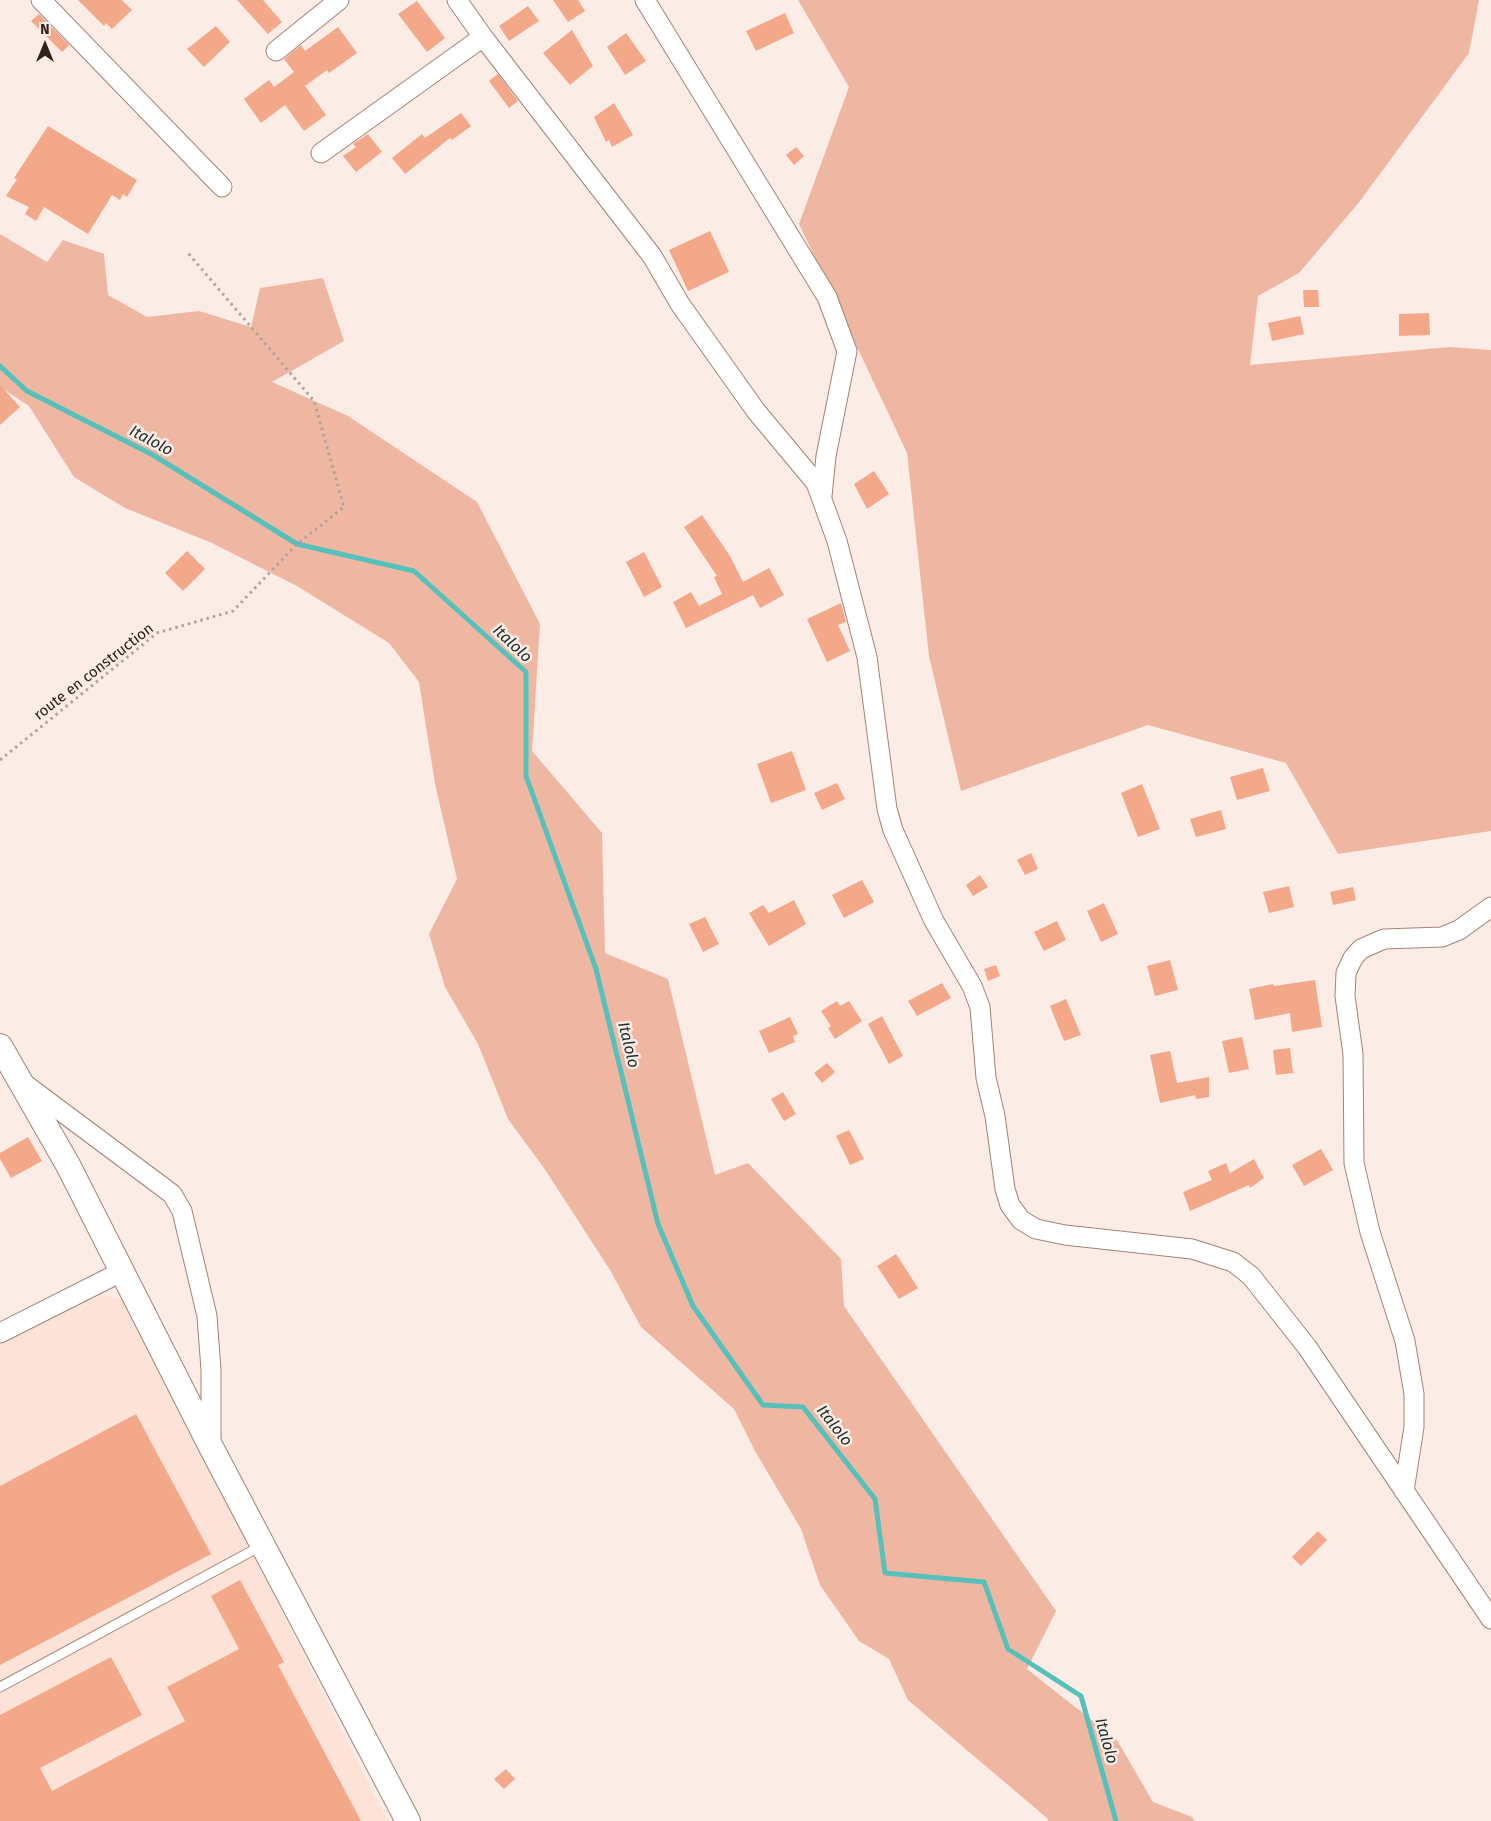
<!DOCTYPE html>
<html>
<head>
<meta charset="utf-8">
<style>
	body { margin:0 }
	#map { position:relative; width:1491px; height:1821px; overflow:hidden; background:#fbece6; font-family:"Fira Sans",sans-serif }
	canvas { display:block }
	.north { position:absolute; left:20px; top:20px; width:50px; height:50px; -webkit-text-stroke:4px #fbece6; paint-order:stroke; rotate:0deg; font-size:14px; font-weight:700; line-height:20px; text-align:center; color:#2f221c }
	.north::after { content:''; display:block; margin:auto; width:18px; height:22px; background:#2f221c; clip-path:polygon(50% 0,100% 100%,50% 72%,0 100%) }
</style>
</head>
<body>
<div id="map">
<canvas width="1491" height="1821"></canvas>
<div class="north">N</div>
</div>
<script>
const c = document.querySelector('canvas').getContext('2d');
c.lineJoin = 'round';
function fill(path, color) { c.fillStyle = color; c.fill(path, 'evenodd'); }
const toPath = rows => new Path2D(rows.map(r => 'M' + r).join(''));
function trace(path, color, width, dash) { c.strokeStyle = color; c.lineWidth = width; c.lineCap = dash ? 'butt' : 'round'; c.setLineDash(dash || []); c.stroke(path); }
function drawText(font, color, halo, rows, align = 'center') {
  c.font = font + ' "Fira Sans",sans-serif'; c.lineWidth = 5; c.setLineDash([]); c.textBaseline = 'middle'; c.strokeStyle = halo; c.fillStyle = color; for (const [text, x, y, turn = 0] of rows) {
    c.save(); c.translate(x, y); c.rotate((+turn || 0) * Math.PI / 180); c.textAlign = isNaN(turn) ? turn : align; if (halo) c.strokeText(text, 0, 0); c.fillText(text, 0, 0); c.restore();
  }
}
fill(toPath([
	[86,1291,124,1300,388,1821,0,1821,0,1341]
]), '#fde2d7');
fill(toPath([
	[798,0,1479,0,1469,53,1360,201,1299,273,1258,296,1250,365,1450,347,1491,350,1491,831,1338,854,1286,763,1148,725,961,791,929,656,907,453,799,224,849,87],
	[0,234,47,262,63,240,104,254,108,295,147,317,199,311,251,327,260,288,323,278,344,341,272,382,348,416,477,502,540,624,532,751,602,833,605,953,668,979,715,1175,748,1163,841,1259,844,1306,1056,1611,1027,1669,1117,1740,1153,1802,1192,1817,1195,1821,1047,1821,1048,1819,908,1700,889,1659,859,1641,820,1585,801,1529,755,1451,734,1409,641,1327,610,1270,546,1171,508,1119,478,1044,445,987,429,934,457,879,435,784,419,682,389,643,297,586,212,543,125,508,74,477,29,406,0,387]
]), '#efb7a1');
trace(toPath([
	[0,366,27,391,153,455,297,544,414,571,526,672,526,776,596,969,658,1224,693,1306,763,1405,803,1407,875,1499,885,1573,984,1582,1008,1649,1081,1696,1116,1821]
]), '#56c0bb', 5);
fill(toPath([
	[78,0,122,0,132,10,112,29,106,23,104,26],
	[237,0,263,0,282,22,268,34],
	[553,0,578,0,585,11,568,22],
	[417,1,445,38,427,52,398,14],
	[528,6,539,21,509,41,499,26],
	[785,13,794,33,756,51,746,31],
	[39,14,69,45,62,52,31,21],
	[216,26,230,42,204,67,187,49],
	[338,27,357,53,329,73,327,70,305,86,326,115,304,131,285,105,261,123,244,99,269,80,274,87,294,72,284,59,301,45,305,51],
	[572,30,593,66,570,85,543,53],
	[626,33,646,61,625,75,607,47],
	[498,74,518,101,509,108,489,81],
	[614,103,633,135,612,147,609,140,606,142,594,117],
	[461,113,471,126,452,140,450,138,405,174,392,158,422,134,425,138],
	[48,126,137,180,127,197,123,194,120,200,112,195,88,234,44,207,36,221,25,214,29,207,6,196,17,179,14,178],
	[368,134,382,152,356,172,343,156,356,147,353,144],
	[796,147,804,156,794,165,786,155],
	[710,231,729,272,688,291,669,250],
	[1303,290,1318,290,1319,307,1304,307],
	[1429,313,1430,335,1399,336,1399,314],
	[1300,316,1304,334,1272,341,1268,323],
	[0,385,20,407,0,425],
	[874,471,889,494,867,509,854,484],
	[702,515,730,556,743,582,769,568,784,595,760,608,753,595,686,628,673,602,691,592,699,606,722,594,714,577,717,576,684,527],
	[187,551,205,569,183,591,165,573],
	[644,552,662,587,644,597,626,562],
	[841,603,846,622,838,625,850,651,827,662,807,619],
	[792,751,806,790,771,803,757,764],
	[1263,768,1270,791,1237,800,1230,777],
	[837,783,845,799,822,810,814,793],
	[1142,784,1160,829,1138,837,1121,793],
	[1221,810,1226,829,1196,837,1190,819],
	[1031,853,1038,869,1025,875,1017,860],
	[980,875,988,887,973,896,966,885],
	[862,880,874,902,844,918,832,895],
	[1289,886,1294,907,1269,913,1263,892],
	[1353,887,1356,900,1333,905,1330,892],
	[794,900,806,924,769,946,749,913,763,905,769,913],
	[1104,903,1118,934,1101,942,1087,911],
	[705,917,719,944,703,952,689,924],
	[1057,921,1066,940,1044,951,1034,932],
	[1170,960,1178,990,1155,996,1147,966],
	[996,965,1000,976,988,981,984,969],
	[1315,980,1322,1027,1292,1032,1290,1013,1255,1020,1249,989,1273,984,1274,986],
	[942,983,951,998,917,1016,908,1001],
	[1066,999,1081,1035,1064,1041,1050,1006],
	[837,1001,840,1006,849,1001,862,1021,835,1039,828,1028,831,1026,821,1011],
	[882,1016,903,1056,889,1064,868,1024],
	[790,1017,798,1034,793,1036,795,1042,769,1053,759,1031],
	[1242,1037,1249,1069,1229,1073,1222,1041],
	[1290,1048,1293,1073,1276,1075,1273,1050],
	[1170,1051,1177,1083,1209,1077,1209,1097,1196,1099,1195,1095,1160,1103,1150,1055],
	[827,1063,835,1072,822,1083,814,1073],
	[783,1092,796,1114,784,1121,771,1099],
	[849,1130,864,1159,850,1165,836,1136],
	[28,1137,42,1161,11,1178,0,1159,0,1153],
	[1321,1149,1333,1170,1304,1186,1292,1165],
	[1254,1159,1264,1178,1250,1188,1249,1185,1190,1211,1183,1192,1212,1180,1208,1171,1226,1163,1230,1173],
	[896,1254,918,1288,899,1299,877,1266],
	[136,1414,211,1554,0,1665,0,1486],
	[1318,1531,1327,1540,1301,1566,1292,1557],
	[240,1580,284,1662,278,1665,361,1821,0,1821,0,1715,111,1657,142,1715,40,1768,52,1791,185,1721,167,1687,239,1649,211,1596],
	[506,1769,515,1779,504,1789,494,1779]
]), '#f3a88a');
const service = toPath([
	[0,1687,261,1546]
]);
const minor = toPath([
	[41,0,222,187],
	[457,0,483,37,652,256,680,304,756,411,816,483,837,541,867,657,887,809,893,830,934,921,972,986,980,1007,986,1078,995,1116,1005,1189,1010,1205,1021,1220,1036,1229,1065,1235,1192,1249,1233,1262,1251,1276,1307,1347,1491,1619],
	[645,0,827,297,847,351,826,456,822,496],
	[276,51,339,0],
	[321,153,483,37],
	[22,1082,172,1194,182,1211,207,1316,211,1370,211,1446],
	[0,1333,121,1272],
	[1404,1491,1414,1427,1414,1394,1405,1341,1370,1232,1354,1163,1353,1054,1345,996,1346,973,1353,958,1361,949,1384,939,1442,937,1459,930,1491,907]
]);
const tertiary = toPath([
	[0,1046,68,1165,211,1447,408,1821]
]);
trace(service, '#a48376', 11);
trace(minor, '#a48376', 21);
trace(tertiary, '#a48376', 26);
trace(toPath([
	[0,760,157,633,233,611,297,544,344,507,314,401,188,253]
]), '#b2a39d', 3, [2.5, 4]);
trace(service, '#fff', 9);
trace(minor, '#fff', 19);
trace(tertiary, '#fff', 24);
drawText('15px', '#2f221c', '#fbece6', [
	["route en construction",94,672,-38]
]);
drawText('italic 16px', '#1a2d2c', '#fbece6', [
	["Italolo",151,441,28],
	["Italolo",512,644,43],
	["Italolo",628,1045,76],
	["Italolo",834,1426,52],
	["Italolo",1106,1741,74]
]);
</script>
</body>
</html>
